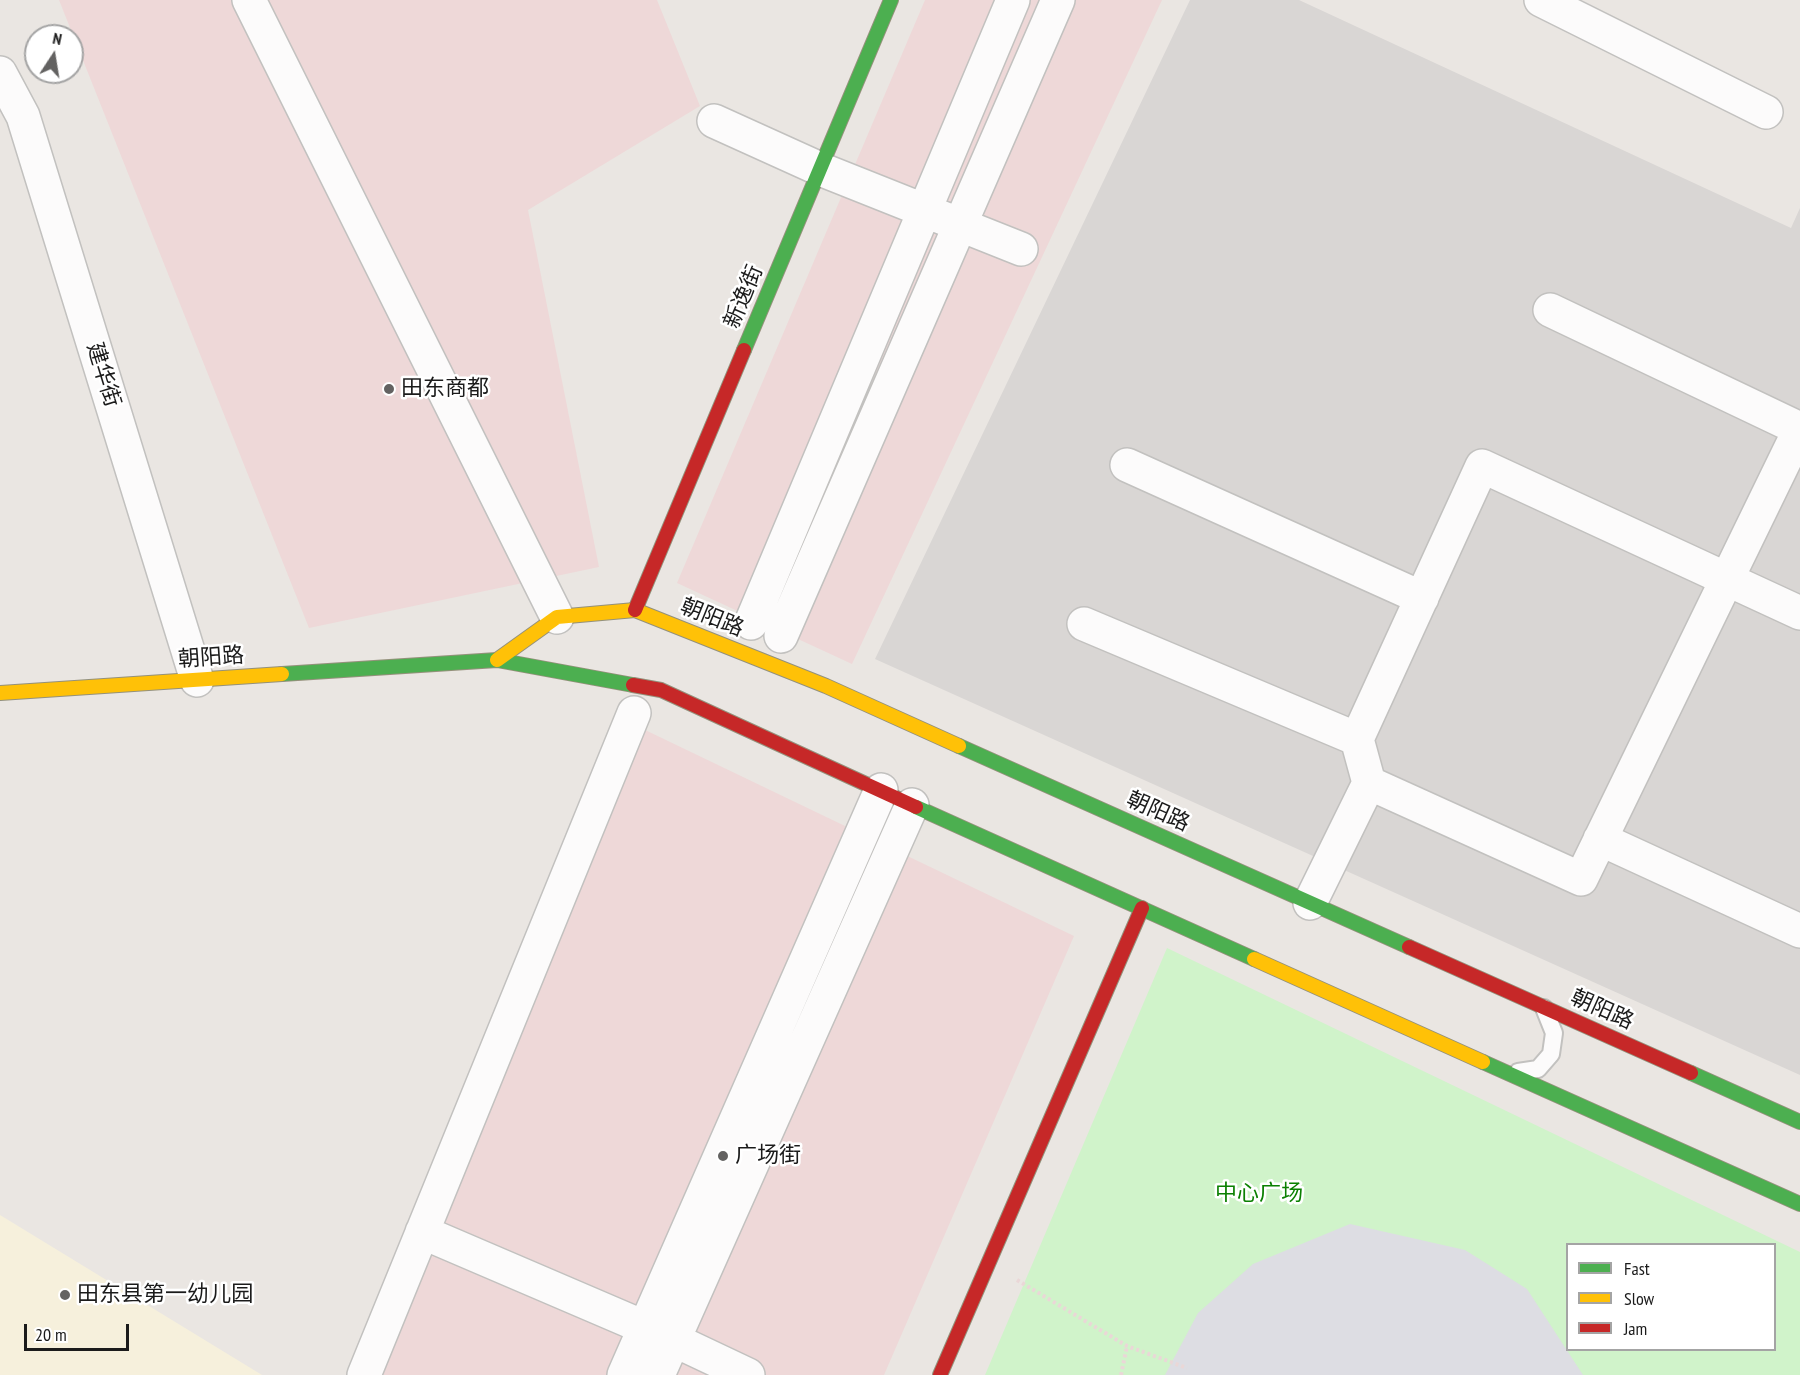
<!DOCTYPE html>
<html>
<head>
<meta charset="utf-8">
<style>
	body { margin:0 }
	#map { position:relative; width:1800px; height:1375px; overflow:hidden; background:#eae6e2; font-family:"PT Sans Narrow",sans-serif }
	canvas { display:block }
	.legend { position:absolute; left:1566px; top:1243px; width:210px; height:108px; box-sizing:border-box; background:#fff; border:2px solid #a4a4a4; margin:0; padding:8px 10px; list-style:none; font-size:18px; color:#1b1b1b }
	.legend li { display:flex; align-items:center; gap:12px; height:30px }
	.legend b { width:30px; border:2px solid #a4a4a4 }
	.north { position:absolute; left:24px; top:24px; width:60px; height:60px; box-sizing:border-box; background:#fff; border:2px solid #a4a4a4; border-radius:50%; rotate:12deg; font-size:16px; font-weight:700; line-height:24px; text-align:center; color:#1b1b1b }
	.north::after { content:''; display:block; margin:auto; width:21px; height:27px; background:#636261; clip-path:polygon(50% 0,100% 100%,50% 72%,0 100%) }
	.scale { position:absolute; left:24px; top:1324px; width:105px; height:27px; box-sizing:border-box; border:3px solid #1b1b1b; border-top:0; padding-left:8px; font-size:18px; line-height:21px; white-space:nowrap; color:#1b1b1b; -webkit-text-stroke:4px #fff; paint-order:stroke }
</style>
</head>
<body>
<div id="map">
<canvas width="1800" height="1375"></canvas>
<ul class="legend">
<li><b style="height:8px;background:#4caf50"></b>Fast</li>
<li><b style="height:8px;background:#ffc107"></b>Slow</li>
<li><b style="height:8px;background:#c62828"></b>Jam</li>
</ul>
<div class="north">N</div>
<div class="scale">20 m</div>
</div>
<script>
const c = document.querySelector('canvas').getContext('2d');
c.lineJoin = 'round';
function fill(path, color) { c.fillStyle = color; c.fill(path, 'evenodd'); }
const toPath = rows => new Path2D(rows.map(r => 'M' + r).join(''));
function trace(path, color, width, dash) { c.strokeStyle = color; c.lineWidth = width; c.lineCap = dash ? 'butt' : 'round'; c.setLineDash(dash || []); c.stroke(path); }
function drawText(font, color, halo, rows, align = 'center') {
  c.font = font + ' "PT Sans Narrow","Noto Sans SC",sans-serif'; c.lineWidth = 5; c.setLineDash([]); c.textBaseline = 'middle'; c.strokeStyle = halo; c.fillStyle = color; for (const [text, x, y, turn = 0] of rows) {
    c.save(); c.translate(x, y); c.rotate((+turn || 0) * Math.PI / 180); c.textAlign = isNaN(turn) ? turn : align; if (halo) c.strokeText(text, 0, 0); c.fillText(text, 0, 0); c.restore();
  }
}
fill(toPath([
	[1190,0,1299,0,1791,228,1800,208,1800,1075,875,659]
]), '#d9d6d4');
fill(toPath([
	[59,0,657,0,700,106,528,210,599,567,309,628],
	[925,0,1162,0,852,664,677,583],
	[641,728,1074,936,884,1375,380,1375]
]), '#eed8d8');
fill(toPath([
	[0,1215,262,1375,0,1375]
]), '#f6f0dc');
fill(toPath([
	[1167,948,1800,1252,1800,1375,985,1375],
	[1568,1244,1774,1244,1774,1350,1568,1350]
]), '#d0f3ca');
fill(toPath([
	[1350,1224,1465,1250,1527,1289,1583,1375,1165,1375,1198,1313,1253,1264]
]), '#dddde3');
const lane = toPath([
	[1518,1072,1538,1069,1551,1054,1554,1033,1544,1008]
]);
const street = toPath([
	[249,0,557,617],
	[1541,0,1766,112],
	[0,73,23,116,197,680],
	[714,121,820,169,1021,249],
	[1550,310,1800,429],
	[1127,465,1422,598],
	[751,623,1013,0],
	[1084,624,1357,739],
	[781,636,1058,0],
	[1369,783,1357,739,1482,466,1800,613],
	[1600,839,1800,931],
	[1310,903,1369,783,1581,879,1800,429],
	[422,1232,674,1340,748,1375],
	[364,1375,634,713],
	[624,1375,881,790],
	[658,1375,912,805]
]);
const fast = toPath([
	[744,350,891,0],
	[282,674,497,660,633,685],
	[959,746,1409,947],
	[916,807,1254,959],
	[1483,1062,1800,1204],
	[1691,1073,1800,1122]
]);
const slow = toPath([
	[497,660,557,617,635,610,826,686,959,746],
	[0,693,282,674],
	[1254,959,1483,1062]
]);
const jam = toPath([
	[635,610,744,350],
	[633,685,661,690,916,807],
	[1409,947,1691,1073],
	[940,1375,1142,908]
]);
trace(lane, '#c2c1bf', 20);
trace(street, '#c2c1bf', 36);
trace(fast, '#94917b', 16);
trace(slow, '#94917b', 16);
trace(jam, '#94917b', 16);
trace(toPath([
	[1017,1280,1127,1346,1187,1368],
	[1121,1375,1127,1346]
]), '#ead7d7', 4, [3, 3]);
trace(lane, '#fcfbfb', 16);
trace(street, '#fcfbfb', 33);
trace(fast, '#4caf50', 14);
trace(slow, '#ffc107', 14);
trace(jam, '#c62828', 14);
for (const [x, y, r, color] of [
	[389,389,6,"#636261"],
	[723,1156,6,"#636261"],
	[65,1295,6,"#636261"]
]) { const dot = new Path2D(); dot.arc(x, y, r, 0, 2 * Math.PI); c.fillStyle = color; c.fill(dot); trace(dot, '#fff', 2); }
drawText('22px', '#1b1b1b', '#fff', [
	["新逸街",744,297,-67],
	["建华街",103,375,73],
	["朝阳路",712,618,22],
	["朝阳路",211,658,-4],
	["朝阳路",1158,812,24],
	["朝阳路",1602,1010,24]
]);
drawText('22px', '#1b1b1b', '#fff', [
	["田东商都",401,389],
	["广场街",735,1156],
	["田东县第一幼儿园",77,1295]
], 'left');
drawText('22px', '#0b8002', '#fff', [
	["中心广场",1259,1194]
]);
</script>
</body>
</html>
